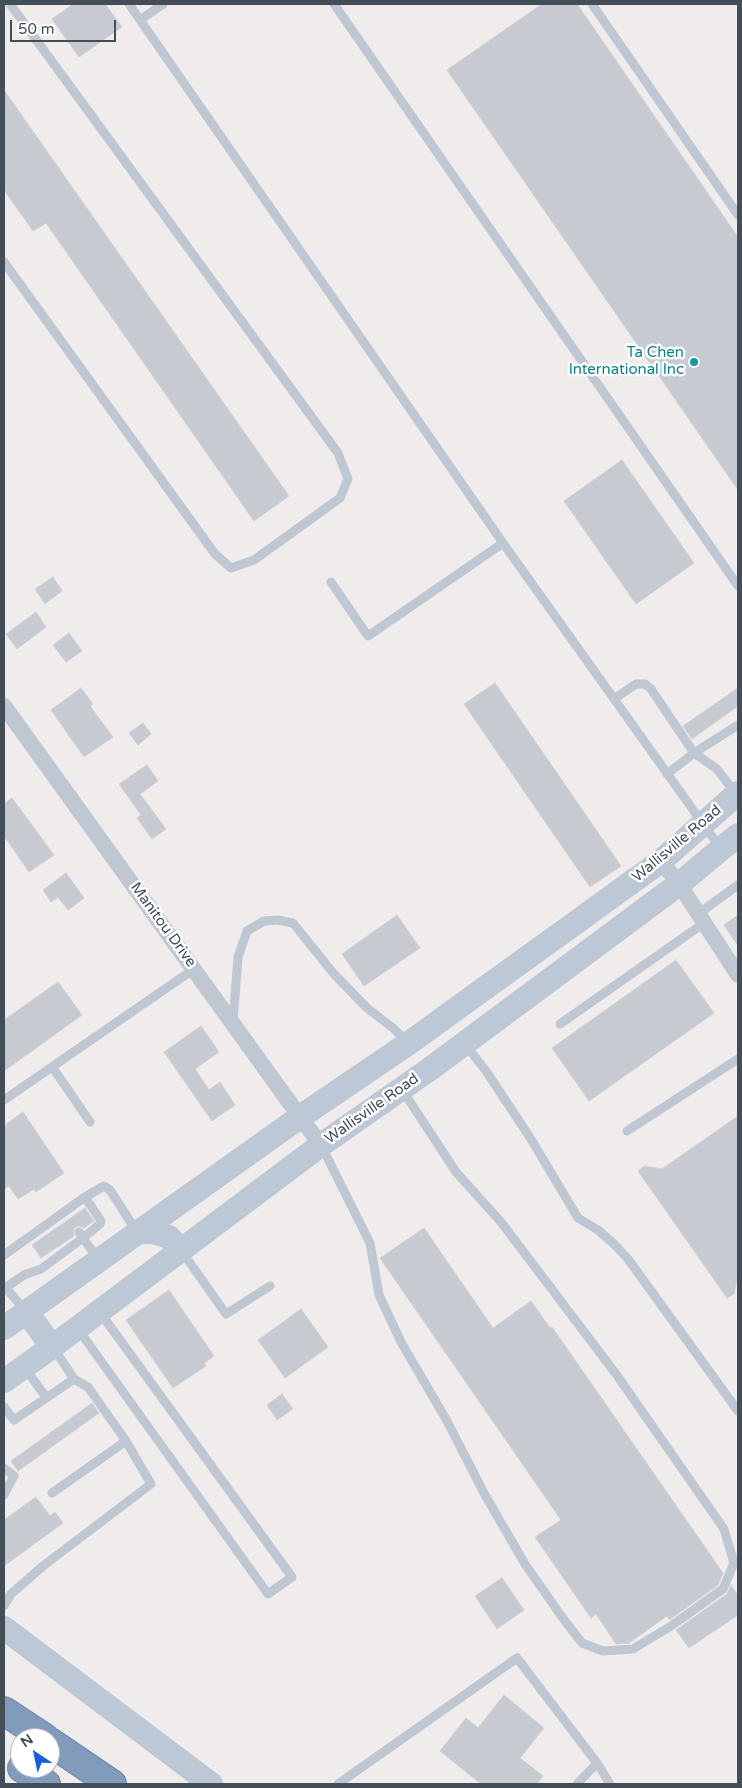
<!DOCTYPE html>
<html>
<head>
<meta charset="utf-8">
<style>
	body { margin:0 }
	#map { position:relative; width:742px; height:1788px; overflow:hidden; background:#efeceb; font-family:"Varela Round",sans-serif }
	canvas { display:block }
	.frame { position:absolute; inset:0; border:5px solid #444e59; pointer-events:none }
	.north { position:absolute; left:10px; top:1728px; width:50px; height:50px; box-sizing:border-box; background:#fff; border:1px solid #b4b8bd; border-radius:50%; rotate:326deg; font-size:14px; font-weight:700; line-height:20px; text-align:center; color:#444e59 }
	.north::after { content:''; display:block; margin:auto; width:18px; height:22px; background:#1460e0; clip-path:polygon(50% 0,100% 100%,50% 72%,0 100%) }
	.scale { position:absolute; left:10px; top:20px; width:106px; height:22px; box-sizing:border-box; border:2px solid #444e59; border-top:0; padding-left:6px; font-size:15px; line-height:18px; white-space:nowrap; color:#444e59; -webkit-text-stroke:4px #fff; paint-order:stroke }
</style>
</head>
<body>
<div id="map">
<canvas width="742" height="1788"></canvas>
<div class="frame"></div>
<div class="north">N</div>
<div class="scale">50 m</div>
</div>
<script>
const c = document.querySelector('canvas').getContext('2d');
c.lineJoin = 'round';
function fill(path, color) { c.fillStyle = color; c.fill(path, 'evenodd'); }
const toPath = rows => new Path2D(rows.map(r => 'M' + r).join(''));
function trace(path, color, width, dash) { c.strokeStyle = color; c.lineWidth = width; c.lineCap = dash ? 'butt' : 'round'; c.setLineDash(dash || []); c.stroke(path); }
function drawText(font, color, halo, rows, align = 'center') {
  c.font = font + ' "Varela Round",sans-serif'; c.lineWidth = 5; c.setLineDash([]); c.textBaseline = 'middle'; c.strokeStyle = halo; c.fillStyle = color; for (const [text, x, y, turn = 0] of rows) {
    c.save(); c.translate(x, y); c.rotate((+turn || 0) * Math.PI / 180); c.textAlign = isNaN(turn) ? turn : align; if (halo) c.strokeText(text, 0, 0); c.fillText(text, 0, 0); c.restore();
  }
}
const building = toPath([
	[73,4,105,4,122,27,79,57,52,19,73,4],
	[542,4,577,4,738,237,738,490,447,70,542,4],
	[4,90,289,496,254,521,46,223,33,231,4,190,4,90],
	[622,460,694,563,636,604,564,501,622,460],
	[53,577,62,591,45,604,35,589,53,577],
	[36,612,46,627,17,649,6,634,36,612],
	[69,633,82,651,66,662,53,645,69,633],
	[495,683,621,866,590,887,464,704,495,683],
	[81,688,93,704,90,706,113,737,84,757,51,710,81,688],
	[738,688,738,706,692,739,683,726,738,688],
	[143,723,151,734,138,745,129,733,143,723],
	[147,765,158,781,140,794,166,829,152,839,137,818,141,815,119,784,147,765],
	[12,798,54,855,29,872,4,836,4,804,12,798],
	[66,873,84,898,68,910,58,897,51,902,43,890,66,873],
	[397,915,420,948,364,986,342,954,397,915],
	[738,915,738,946,724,925,738,915],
	[676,960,714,1013,589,1101,552,1048,676,960],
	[58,982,82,1015,4,1071,4,1020,58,982],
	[201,1026,219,1052,195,1069,209,1090,220,1082,235,1105,212,1121,164,1052,201,1026],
	[23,1112,64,1173,36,1192,34,1189,18,1199,9,1186,4,1189,4,1126,23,1112],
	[738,1116,738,1274,734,1294,727,1298,638,1171,644,1166,662,1169,738,1116],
	[85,1208,94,1221,84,1228,79,1226,75,1227,73,1232,74,1236,41,1258,32,1245,85,1208],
	[424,1228,493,1328,531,1301,550,1328,552,1327,723,1573,718,1585,669,1620,667,1616,629,1643,616,1644,596,1614,591,1618,535,1537,561,1520,380,1258,424,1228],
	[169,1290,214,1356,204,1363,206,1366,173,1388,126,1320,169,1290],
	[301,1309,328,1347,285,1378,258,1340,301,1309],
	[282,1394,293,1409,277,1420,267,1405,282,1394],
	[92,1403,99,1413,18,1471,11,1461,92,1403],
	[36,1497,50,1516,55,1512,63,1523,4,1566,4,1520,36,1497],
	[502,1578,524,1610,497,1629,475,1596,502,1578],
	[731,1585,738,1596,738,1615,689,1648,676,1630,727,1594,731,1585],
	[504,1695,544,1728,520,1758,543,1776,537,1784,481,1784,440,1751,466,1718,478,1728,504,1695]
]);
fill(building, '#c8cad2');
trace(building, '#cfd1d8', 1);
const motorway = toPath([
	[4,1711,45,1738],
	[50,1742,112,1784],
	[22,1768,46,1784]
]);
trace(motorway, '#6d86a8', 30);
trace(toPath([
	[129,4,503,543,721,849],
	[334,4,738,586],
	[592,4,738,215],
	[140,20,163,4],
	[4,262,215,554,231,568,254,560,340,498,348,479,338,453,10,4],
	[331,582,368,636,503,543],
	[614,699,636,684,645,684,651,689,694,753,717,769,736,794],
	[667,774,694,753,738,725],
	[698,914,738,885],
	[233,1022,238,957,247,931,264,921,278,920,293,923,334,974,367,1008,393,1028,409,1043],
	[560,1024,704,923],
	[465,1044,486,1071,531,1139,578,1218,598,1230,614,1244,628,1259,738,1411],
	[53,1068,90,1122],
	[4,1100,194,969],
	[627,1131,738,1059],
	[321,1145,370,1243,379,1295,401,1342,447,1421,485,1495,525,1564,562,1617,582,1643,603,1651,633,1649,671,1626,723,1589,734,1563,724,1529,616,1374,501,1222,456,1172,403,1091],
	[79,1232,83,1238,100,1224,101,1221,85,1197,104,1186,110,1190,137,1232],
	[181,1250,226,1314,270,1286],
	[4,1255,85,1197],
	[4,1286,25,1310],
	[5,1288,24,1275,41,1269,83,1238,98,1259],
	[78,1329,268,1594,292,1577,99,1311],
	[53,1347,74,1379],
	[24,1367,46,1397],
	[4,1407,14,1420,74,1379,88,1387,126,1441,52,1493],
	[4,1468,14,1476,4,1495],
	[4,1606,11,1594,43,1566,151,1484,126,1441],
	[338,1784,517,1658,597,1763,610,1784],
	[577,1784,597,1763]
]), '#bec7d2', 9);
trace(toPath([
	[4,706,300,1117,321,1145],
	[661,861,679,884,738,975]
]), '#bec7d2', 16);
trace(toPath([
	[137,1232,153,1232,169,1237,180,1250],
	[27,1312,52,1347],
	[4,1328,300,1117,409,1043,661,861,738,793],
	[4,1381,52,1347,321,1145,430,1069,679,884,738,835],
	[4,1628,211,1784]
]), '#bdc8d6', 24);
trace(motorway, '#819bbd', 28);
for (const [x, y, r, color] of [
	[694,362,5,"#0f9aa8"]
]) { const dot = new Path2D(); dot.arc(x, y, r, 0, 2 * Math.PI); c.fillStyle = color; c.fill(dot); trace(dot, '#fff', 2); }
drawText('15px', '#0d838f', '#fff', [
	["Ta Chen",684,353],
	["International Inc",684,370]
], 'right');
drawText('15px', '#444e59', '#fff', [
	["Wallisville Road",677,844,-40],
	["Manitou Drive",163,925,54],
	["Wallisville Road",372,1109,-35]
]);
</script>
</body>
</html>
